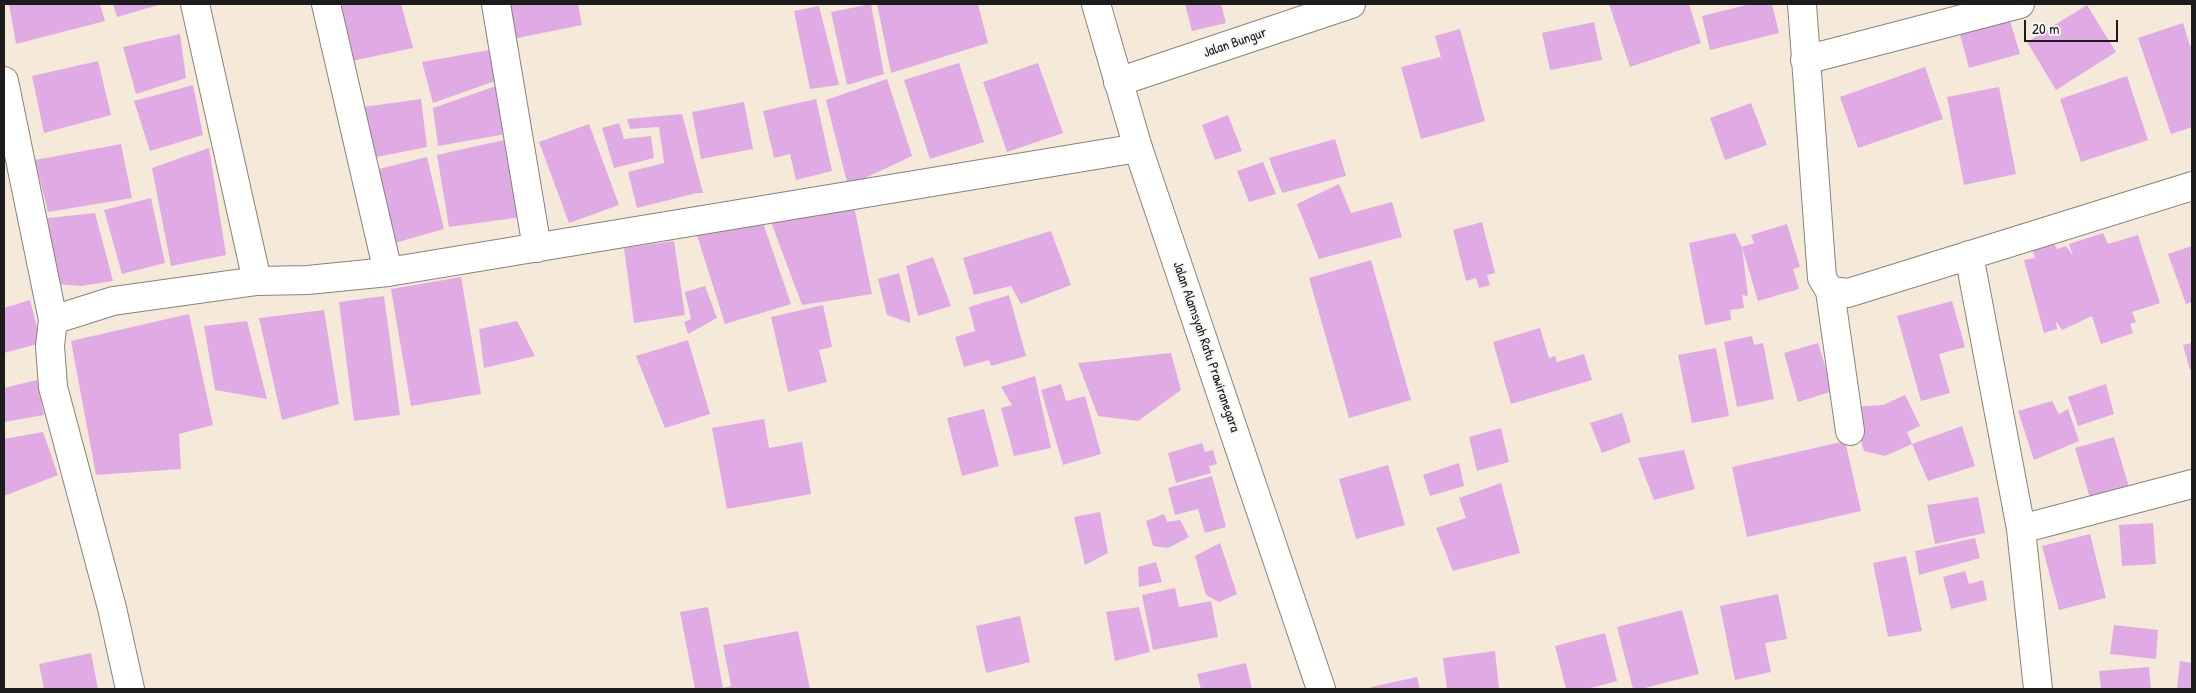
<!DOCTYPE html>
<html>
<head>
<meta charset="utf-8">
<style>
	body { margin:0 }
	#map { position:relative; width:2196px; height:693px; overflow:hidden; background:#f5ead9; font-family:"Patrick Hand",sans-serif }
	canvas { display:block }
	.frame { position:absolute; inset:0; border:5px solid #1c1c1c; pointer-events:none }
	.scale { position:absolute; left:2024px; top:20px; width:94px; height:22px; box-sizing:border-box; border:2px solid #1c1c1c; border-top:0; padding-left:6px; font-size:15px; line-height:18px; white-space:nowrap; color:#1c1c1c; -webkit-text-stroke:4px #f6f6f2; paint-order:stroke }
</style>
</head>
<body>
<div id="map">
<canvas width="2196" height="693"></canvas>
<div class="frame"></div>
<div class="scale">20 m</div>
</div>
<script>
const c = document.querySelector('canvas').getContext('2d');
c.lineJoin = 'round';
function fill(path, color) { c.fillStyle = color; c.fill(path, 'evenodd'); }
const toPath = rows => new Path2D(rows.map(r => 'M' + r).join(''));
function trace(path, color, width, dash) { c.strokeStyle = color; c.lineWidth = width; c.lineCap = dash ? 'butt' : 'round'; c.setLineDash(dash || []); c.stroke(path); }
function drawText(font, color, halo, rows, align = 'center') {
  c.font = font + ' "Patrick Hand",sans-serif'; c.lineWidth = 4; c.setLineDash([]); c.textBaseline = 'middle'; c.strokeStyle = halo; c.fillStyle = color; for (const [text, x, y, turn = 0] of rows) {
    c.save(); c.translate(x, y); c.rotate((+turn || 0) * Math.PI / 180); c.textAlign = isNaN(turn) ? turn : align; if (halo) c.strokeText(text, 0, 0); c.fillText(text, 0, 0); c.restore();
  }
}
fill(toPath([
	[9,4,100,4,105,21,16,44],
	[113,4,162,4,117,17],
	[339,4,401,4,413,48,352,61],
	[502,4,578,4,582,25,508,40],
	[871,4,884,74,847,85,831,12],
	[877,4,978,4,988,43,891,73],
	[1185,4,1221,4,1226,23,1192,31],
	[1609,4,1689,4,1701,43,1630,67],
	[1750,4,1772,4,1779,33,1710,50,1702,16],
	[2087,5,2116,52,2056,90,2027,42],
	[819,6,839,85,810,89,794,11],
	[2009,17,2020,54,1969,68,1959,31],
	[1594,22,1602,60,1550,70,1542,33],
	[2183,23,2190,46,2192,45,2192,127,2171,134,2138,38],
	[1460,29,1485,121,1421,139,1401,67,1441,57,1435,36],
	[180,34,186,78,136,94,123,47],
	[489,50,495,81,433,103,422,62],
	[98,61,111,115,44,133,32,76],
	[959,63,984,142,930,159,904,80],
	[1038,63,1063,133,1007,152,983,82],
	[1925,67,1943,119,1858,148,1840,97],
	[2127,76,2148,140,2081,162,2060,99],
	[887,79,912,156,848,186,826,100],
	[193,85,203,135,150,151,134,101],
	[496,86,506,134,438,146,433,108],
	[1999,87,2016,174,1964,185,1947,97],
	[421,99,427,147,372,158,363,107],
	[816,99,832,171,796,180,790,154,774,158,763,111],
	[744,102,753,149,701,159,692,112],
	[1751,103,1767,145,1725,160,1710,118],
	[682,114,703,193,697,193,637,208,628,172,664,163,659,127,630,129,627,119],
	[1228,115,1242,151,1215,160,1202,125],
	[619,123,624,139,651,136,654,158,614,168,602,128],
	[589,124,619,205,569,223,539,142],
	[508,139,522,217,449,227,437,155],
	[1335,139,1346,176,1282,193,1269,158],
	[121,144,132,198,48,212,35,160],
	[209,148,226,255,171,266,152,168],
	[427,157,444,229,391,244,375,170],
	[1263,162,1276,194,1249,202,1237,171],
	[1339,184,1351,213,1392,202,1402,237,1319,259,1297,204],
	[151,198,165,263,122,274,104,210],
	[854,206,872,294,802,305,771,222],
	[95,213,113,281,81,286,54,284,40,219],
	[761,217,791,304,725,324,695,229],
	[1482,222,1495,273,1487,275,1490,285,1479,288,1476,278,1466,281,1453,230],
	[1787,224,1800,267,1793,269,1799,289,1758,301,1742,247,1754,243,1751,235],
	[1051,231,1071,285,1021,304,1011,286,974,295,963,258],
	[1735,233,1742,247,1748,296,1742,295,1744,308,1730,310,1731,320,1705,325,1689,243],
	[2103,233,2108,244,2138,235,2160,303,2132,312,2136,322,2130,324,2133,333,2101,344,2092,316,2062,330,2056,321,2057,329,2044,333,2024,260,2035,258,2032,248,2052,241,2057,249,2066,246,2073,256,2069,244],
	[674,241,685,315,634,323,624,248],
	[2192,246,2192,302,2186,304,2168,254],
	[933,257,951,306,918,316,906,266],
	[1371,260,1411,400,1349,418,1309,278],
	[899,273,910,317,910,323,887,315,878,279],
	[461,277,481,394,411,406,391,289],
	[705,286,717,318,688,334,684,322,691,319,685,292],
	[1009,295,1026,356,991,366,989,360,964,367,955,337,975,331,969,307],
	[384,296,400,415,354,421,339,302],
	[30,300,41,343,4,353,4,308],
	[1952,301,1965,347,1939,354,1950,393,1921,401,1897,316],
	[823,305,832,347,819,350,827,382,788,392,771,317],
	[324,310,339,404,282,420,259,318],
	[189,314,213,425,179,434,181,469,96,475,71,341],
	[247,321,267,399,215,390,204,326],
	[517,321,535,356,484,368,479,329],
	[1540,328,1549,358,1555,356,1557,362,1584,354,1592,380,1511,404,1493,342],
	[1752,336,1754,345,1763,343,1774,399,1737,407,1724,342],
	[688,340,710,414,665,428,636,356],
	[1818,343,1833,391,1798,402,1784,353],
	[2192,343,2192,370,2190,370,2183,345],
	[1716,348,1729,416,1692,423,1678,355],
	[1171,353,1181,390,1138,421,1098,416,1078,363],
	[1035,376,1051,448,1014,456,1001,408,1012,405,1001,387],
	[37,380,44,415,4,422,4,388],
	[1061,384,1066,401,1085,396,1101,454,1063,465,1041,390],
	[2106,384,2114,414,2078,426,2068,397],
	[1905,395,1920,426,1907,432,1912,444,1885,456,1864,451,1851,407,1883,405],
	[2052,401,2059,414,2068,409,2079,441,2034,460,2018,411],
	[984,409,999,466,962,476,947,418],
	[1622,413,1631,442,1602,453,1590,423],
	[764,419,769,448,802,442,811,494,727,509,712,428],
	[1962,426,1975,466,1928,481,1912,444],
	[1501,428,1509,462,1477,471,1469,437],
	[43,432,58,475,4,496,4,439],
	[2114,437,2129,487,2090,498,2075,448],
	[1845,441,1861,511,1747,537,1732,467],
	[1202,443,1205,452,1213,450,1217,464,1209,466,1211,473,1176,483,1168,453],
	[1684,450,1695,489,1654,500,1638,458],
	[1459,463,1464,486,1430,496,1423,475],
	[1388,465,1405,525,1356,539,1339,479],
	[1212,476,1226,527,1205,533,1198,509,1175,515,1168,488],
	[1501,483,1520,553,1453,571,1436,528,1466,518,1459,498],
	[1978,497,1985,533,1935,544,1927,505],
	[1100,512,1108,553,1085,565,1074,517],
	[1164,514,1167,522,1180,520,1189,537,1168,548,1153,546,1146,521],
	[2153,523,2156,564,2122,566,2119,525],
	[2090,534,2106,598,2059,610,2042,546],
	[1975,538,1980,558,1919,575,1915,551],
	[1220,543,1237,594,1219,602,1206,595,1195,556],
	[1906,556,1922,631,1888,637,1873,563],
	[1156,562,1162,582,1139,587,1138,567],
	[1965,571,1969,584,1983,580,1987,600,1951,609,1943,577],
	[1175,588,1179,607,1211,601,1218,637,1153,650,1142,595],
	[1778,594,1787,639,1765,643,1771,672,1735,680,1720,606],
	[708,607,723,688,731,686,723,645,798,631,810,689,695,689,680,612],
	[1139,607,1150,652,1115,661,1106,612],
	[1682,610,1699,674,1641,689,1633,689,1617,627],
	[1020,616,1030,662,986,673,976,626],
	[2114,625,2158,630,2156,659,2110,654],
	[1605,633,1617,681,1587,689,1566,689,1555,646],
	[1495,651,1499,689,1447,689,1443,658],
	[91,653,98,689,44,689,39,664],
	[2180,661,2192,663,2192,689,2177,689],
	[1246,663,1252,689,1201,689,1197,674],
	[2149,667,2151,689,2101,689,2099,671],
	[1417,677,1420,689,1372,689,1371,687]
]), '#e0aae4');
const minor = toPath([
	[195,4,257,281],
	[326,4,388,272],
	[496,4,537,248],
	[1802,4,1822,278,1830,291,1848,293,2192,186],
	[1805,60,2020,4],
	[4,81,53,320,50,346,53,387,112,608,130,689],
	[1118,82,1351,4],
	[1969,255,2021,529,2038,689],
	[1830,291,1850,431],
	[53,320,113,301,257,281,308,280,388,272,1138,148],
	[2021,529,2192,484]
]);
const primary = toPath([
	[1096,4,1138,148,1321,689]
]);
trace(minor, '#88837a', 30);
trace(primary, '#88837a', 30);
trace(minor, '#fff', 28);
trace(primary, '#fff', 28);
drawText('14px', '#1c1c1c', '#f6f6f2', [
	["Jalan Bungur",1235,43,-19],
	["Jalan Alamsyah Ratu Prawiranegara",1206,347,71]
]);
</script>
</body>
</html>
